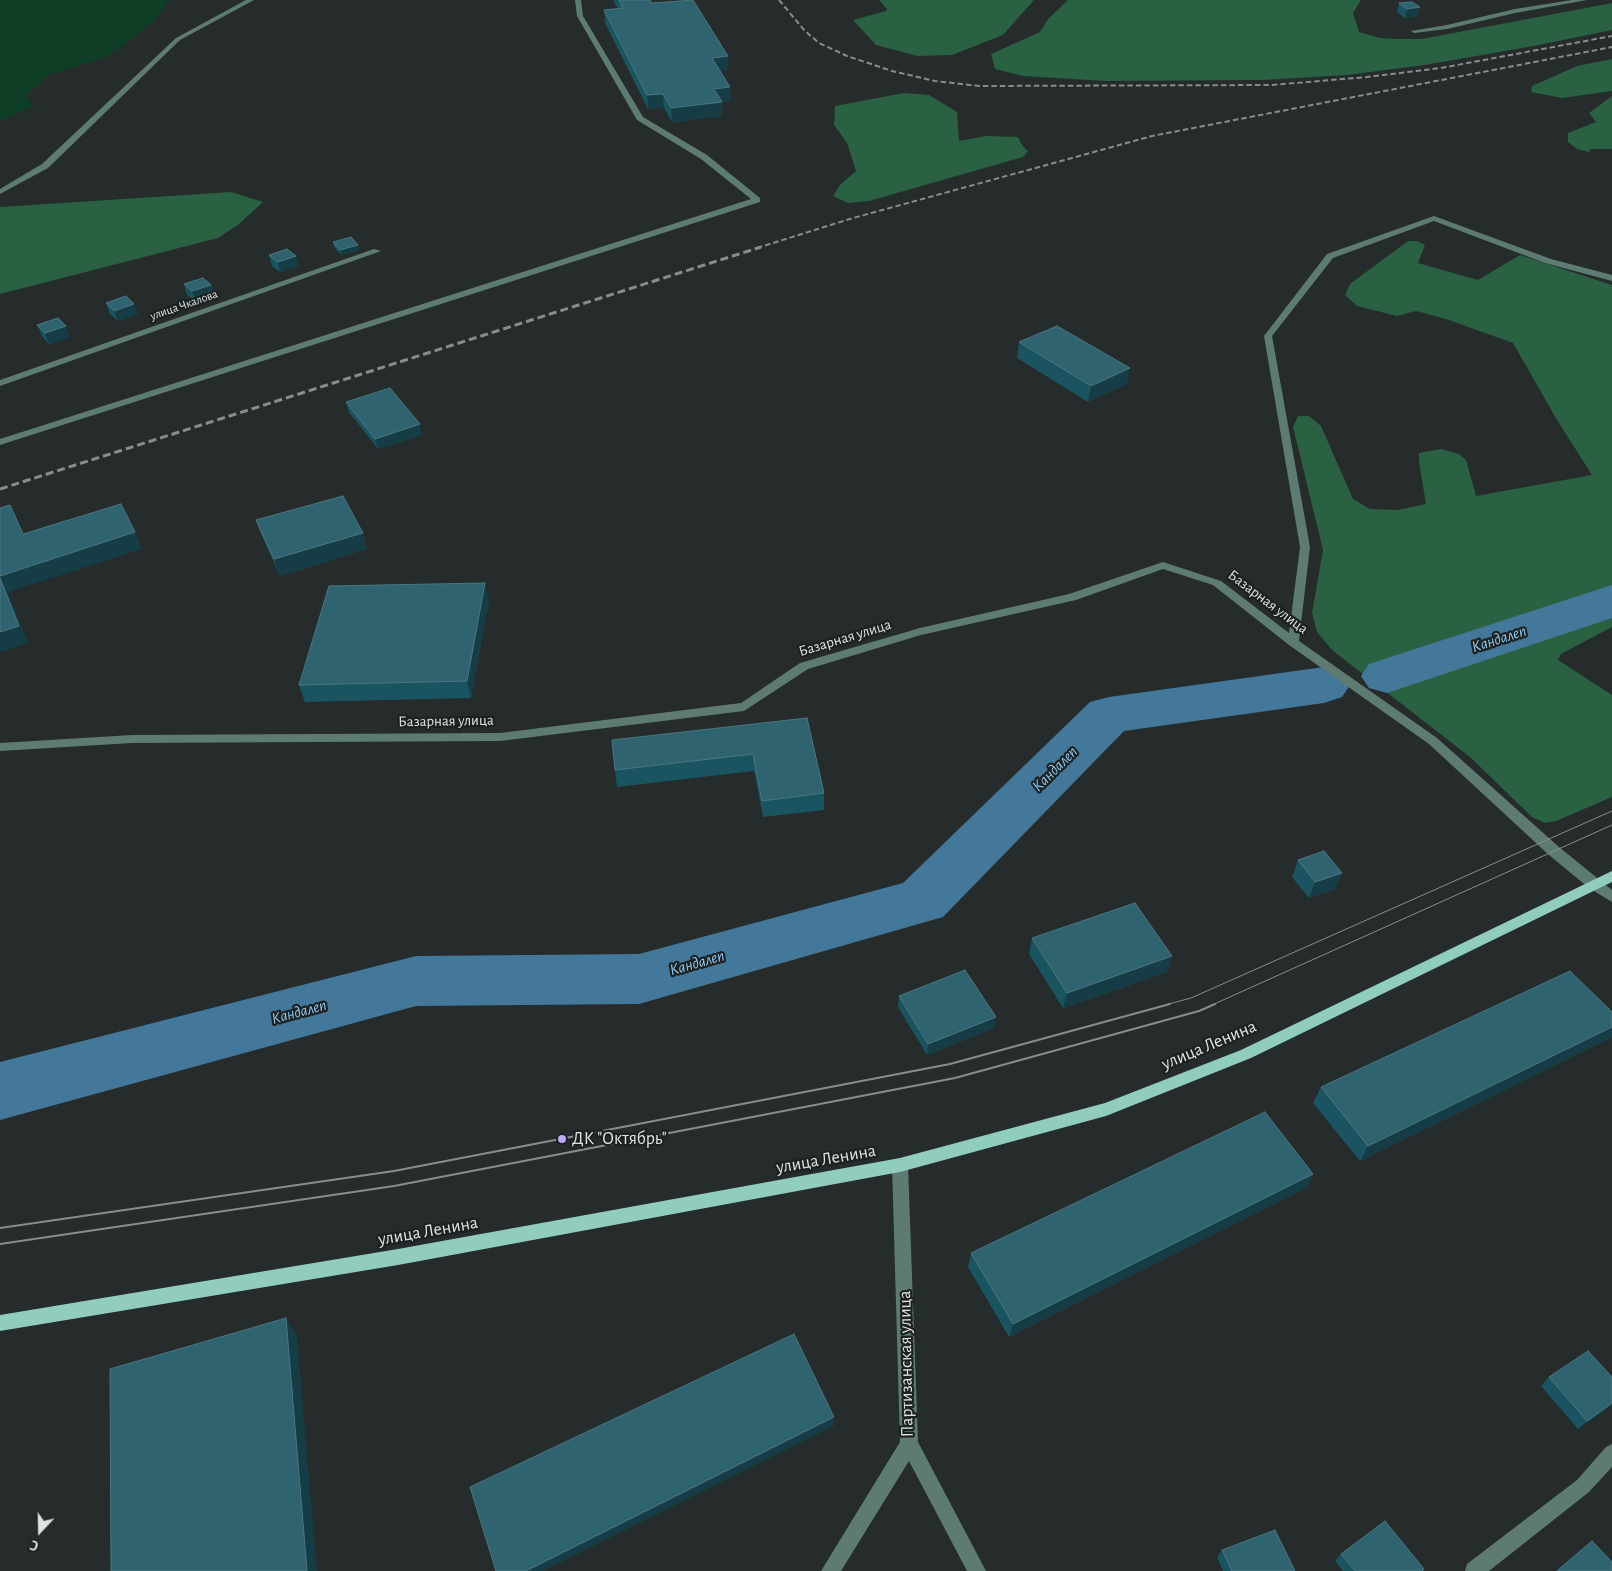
<!DOCTYPE html>
<html>
<head>
<meta charset="utf-8">
<style>
	body { margin:0 }
	#map { position:relative; width:1612px; height:1571px; overflow:hidden; background:#262b2b; font-family:"Alegreya Sans",sans-serif }
	canvas { display:block }
	.north { position:absolute; left:15px; top:1506px; width:50px; height:50px; -webkit-text-stroke:4px #1c2121; paint-order:stroke; rotate:201deg; font-size:14px; font-weight:700; line-height:20px; text-align:center; color:#e0e3e3 }
	.north::after { content:''; display:block; margin:auto; width:18px; height:22px; background:#e0e3e3; clip-path:polygon(50% 0,100% 100%,50% 72%,0 100%) }
</style>
</head>
<body>
<div id="map">
<canvas width="1612" height="1571"></canvas>
<div class="north">С</div>
</div>
<script>
const c = document.querySelector('canvas').getContext('2d');
c.lineJoin = 'round';
function fill(path, color) { c.fillStyle = color; c.fill(path, 'evenodd'); }
const toPath = rows => new Path2D(rows.map(r => 'M' + r).join(''));
function trace(path, color, width, dash) { c.strokeStyle = color; c.lineWidth = width; c.lineCap = dash ? 'butt' : 'round'; c.setLineDash(dash || []); c.stroke(path); }
function drawText(font, color, halo, rows, align = 'center') {
  c.font = font + ' "Alegreya Sans",sans-serif'; c.lineWidth = 4.5; c.setLineDash([]); c.textBaseline = 'middle'; c.strokeStyle = halo; c.fillStyle = color; for (const [text, x, y, turn = 0] of rows) {
    c.save(); c.translate(x, y); c.rotate((+turn || 0) * Math.PI / 180); c.textAlign = isNaN(turn) ? turn : align; if (halo) c.strokeText(text, 0, 0); c.fillText(text, 0, 0); c.restore();
  }
}
fill(toPath([
	[0,0,169,0,155,20,123,46,104,58,48,75,26,96,34,106,0,121]
]), '#0e3f26');
fill(toPath([
	[879,0,1034,0,1003,35,952,55,917,56,876,45,853,20,886,11,887,9],
	[1068,0,1361,0,1353,13,1359,32,1380,38,1397,39,1422,39,1612,3,1612,30,1539,45,1425,65,1347,75,1262,80,1106,81,1023,76,995,69,991,54,1040,32,1048,19],
	[1612,59,1612,91,1562,98,1531,92,1532,86,1577,66],
	[904,93,929,95,957,112,959,141,985,136,1018,137,1022,145,1028,151,1023,157,869,201,848,203,833,196,840,185,856,171,847,143,834,125,835,106],
	[1612,96,1612,149,1591,149,1589,152,1577,149,1568,142,1568,133,1596,122,1589,113],
	[231,192,263,202,239,224,218,238,0,294,0,207],
	[1408,241,1417,241,1425,245,1418,263,1478,280,1520,255,1612,285,1612,627,1561,654,1558,660,1612,695,1612,797,1556,821,1545,823,1532,817,1470,757,1332,650,1317,632,1312,613,1323,550,1293,427,1298,416,1309,416,1321,426,1353,499,1370,509,1397,510,1426,504,1419,462,1419,453,1441,449,1459,454,1466,460,1476,496,1592,475,1557,420,1513,343,1446,319,1416,311,1397,316,1357,306,1345,295,1350,284]
]), '#296142');
fill(toPath([
	[1612,585,1612,618,1387,693,1369,688,1361,676,1369,664,1612,585],
	[1324,667,1342,673,1350,685,1342,697,1324,703,1124,731,943,917,639,1004,416,1006,0,1120,0,1062,416,956,639,954,903,883,1090,702,1109,697,1324,667]
]), '#43789a');
fill(toPath([
	[246,0,254,0,180,40,48,168,0,194,0,189,42,164,176,38,246,0],
	[575,0,581,0,583,16,643,117,707,155,760,198,760,202,0,445,0,439,751,199,701,159,637,120,577,16,575,0],
	[1572,0,1587,0,1515,13,1447,29,1414,33,1411,31,1447,25,1515,9,1572,0],
	[1434,216,1551,259,1612,275,1612,281,1545,263,1434,221,1333,258,1272,336,1310,547,1299,641,1437,738,1559,847,1612,890,1612,902,1589,888,1549,855,1429,744,1289,645,1213,585,1163,569,1076,600,921,635,808,669,744,711,500,741,132,743,0,751,0,743,132,735,500,733,741,703,800,663,920,628,1069,594,1163,562,1221,581,1289,633,1300,547,1264,336,1327,254,1434,216],
	[374,249,381,251,0,386,0,380,374,249],
	[900,1158,905,1160,908,1165,918,1442,986,1571,967,1571,909,1461,841,1571,821,1571,900,1442,892,1165,895,1160,900,1158],
	[1612,1444,1612,1467,1589,1492,1489,1571,1465,1571,1467,1564,1577,1480,1606,1447,1612,1444]
]), '#5e7b73');
fill(toPath([
	[1612,871,1612,882,1251,1058,1106,1116,900,1172,398,1265,0,1331,0,1315,398,1249,900,1158,1105,1103,1241,1050,1612,871]
]), '#90cdbe');
trace(toPath([
	[1165,1005,1191,998,1612,811],
	[1212,1005,1612,825]
]), '#888c8c', 1);
trace(toPath([
	[0,1228,394,1171,950,1064,1170,1004],
	[0,1244,394,1186,955,1078,1199,1011,1215,1004]
]), '#888c8c', 2);
trace(toPath([
	[779,0,805,31,819,43,847,56,892,71,935,81,979,86,1272,85,1367,77,1441,68,1612,36],
	[757,248,853,218,1152,136,1612,47]
]), '#888c8c', 2, [5.5, 3]);
trace(toPath([
	[0,489,761,247]
]), '#888c8c', 3, [8, 4]);
fill(toPath([
	[613,0,650,0,652,3,728,56,728,70,720,71,731,101,722,102,722,116,672,122,664,108,648,109,605,23,604,10,618,9],
	[1399,3,1417,16,1405,18,1397,12],
	[333,242,358,245,359,250,341,255,334,247],
	[269,255,299,266,280,272,272,266],
	[184,284,211,285,215,295,196,302,187,295],
	[106,303,138,314,118,321,110,314],
	[37,325,70,337,49,344,42,336],
	[1019,342,1127,384,1088,402,1017,358],
	[346,402,422,435,378,449,349,412],
	[256,520,367,549,280,576,262,536],
	[489,600,471,698,305,702,299,685],
	[807,718,824,793,824,810,763,817,754,771,617,787,615,770],
	[1298,860,1342,873,1335,889,1309,898,1292,877],
	[1032,938,1168,972,1063,1008,1029,954],
	[899,996,994,1028,927,1055,898,1007],
	[1612,1012,1612,1036,1611,1038,1360,1161,1313,1103,1321,1087],
	[1313,1174,1306,1188,1009,1337,968,1267,971,1253],
	[1549,1377,1612,1377,1612,1405,1578,1429,1541,1386],
	[1592,1541,1612,1571,1556,1571,1583,1548],
	[1222,1550,1295,1571,1223,1571,1217,1557],
	[1341,1554,1422,1571,1343,1571,1335,1561]
]), '#1a5461');
fill(toPath([
	[1420,7,1417,16,1405,18,1407,9],
	[728,56,728,70,713,71,712,58],
	[730,87,731,101,714,103,714,89],
	[663,94,664,108,648,109,647,95],
	[722,102,722,116,672,122,671,108],
	[358,245,359,250,341,255,340,250],
	[296,256,299,266,280,272,278,262],
	[211,285,215,295,196,302,192,291],
	[134,304,138,314,118,321,114,311],
	[66,326,70,337,49,344,45,333],
	[1130,368,1127,384,1088,402,1091,386],
	[420,424,422,435,378,449,375,439],
	[10,505,18,521,31,551,23,534],
	[135,532,142,549,8,592,28,643,0,652,0,576],
	[363,533,367,549,280,576,274,559],
	[485,583,489,600,471,698,467,681],
	[1342,873,1335,889,1309,898,1315,882],
	[1172,956,1168,972,1063,1008,1067,993],
	[996,1017,994,1028,927,1055,928,1044],
	[1612,1027,1612,1036,1611,1038,1360,1161,1368,1146],
	[1313,1174,1306,1188,1009,1337,1013,1324],
	[286,1318,297,1336,317,1571,307,1571],
	[1612,1403,1612,1405,1578,1429,1587,1421],
	[834,1417,834,1426,543,1571,526,1571]
]), '#163d45');
const building = toPath([
	[619,0,650,0,652,3,693,0,728,56,712,58,730,87,714,89,722,102,671,108,663,94,647,95,604,10,623,8,619,0],
	[1412,2,1420,7,1407,9,1399,3,1412,2],
	[351,237,358,245,340,250,333,242,351,237],
	[287,249,296,256,278,262,269,255,287,249],
	[203,278,211,285,192,291,184,284,203,278],
	[126,296,134,304,114,311,106,303,126,296],
	[58,318,66,326,45,333,37,325,58,318],
	[1057,326,1130,368,1091,386,1019,342,1057,326],
	[390,388,420,424,375,439,346,402,390,388],
	[343,496,363,533,274,559,256,520,343,496],
	[121,504,135,532,0,576,0,508,10,505,23,534,121,504],
	[0,578,19,626,0,632,0,578],
	[485,583,467,681,299,685,329,586,485,583],
	[807,718,824,793,762,801,753,754,615,770,612,740,807,718],
	[1324,851,1342,873,1315,882,1298,860,1324,851],
	[1135,903,1172,956,1067,993,1032,938,1135,903],
	[965,970,996,1017,928,1044,899,996,965,970],
	[1570,971,1612,1012,1612,1027,1368,1146,1321,1087,1570,971],
	[1265,1112,1313,1174,1013,1324,971,1253,1265,1112],
	[286,1318,307,1571,111,1571,110,1369,286,1318],
	[794,1334,834,1417,526,1571,496,1571,470,1487,794,1334],
	[1588,1351,1612,1377,1612,1403,1587,1421,1549,1377,1588,1351],
	[1385,1521,1424,1569,1422,1571,1355,1571,1341,1554,1385,1521],
	[1275,1530,1295,1571,1232,1571,1222,1550,1275,1530],
	[1592,1541,1612,1562,1612,1571,1557,1571,1592,1541]
]);
fill(building, '#2f636f');
trace(building, '#4b7781', 1);
for (const [x, y, r, color] of [
	[562,1139,5,"#c1a8f3"]
]) { const dot = new Path2D(); dot.arc(x, y, r, 0, 2 * Math.PI); c.fillStyle = color; c.fill(dot); trace(dot, '#1c2121', 2); }
drawText('12px', '#e0e3e3', '#1c2121', [
	["улица Чкалова",184,305,-19]
]);
drawText('15px', '#e0e3e3', '#1c2121', [
	["Базарная улица",1268,602,37],
	["Базарная улица",845,638,-17],
	["Базарная улица",446,721,-1]
]);
drawText('italic 16px', '#90cef8', '#1c2121', [
	["Кандалеп",1499,639,-18],
	["Кандалеп",1055,769,-45],
	["Кандалеп",697,963,-16],
	["Кандалеп",299,1012,-15]
]);
drawText('18px', '#e0e3e3', '#1c2121', [
	["улица Ленина",1209,1045,-23],
	["улица Ленина",826,1159,-10],
	["улица Ленина",428,1231,-10],
	["Партизанская улица",906,1364,-91]
]);
drawText('18px', '#e0e3e3', '#1c2121', [
	["ДК \"Октябрь\"",572,1139]
], 'left');
</script>
</body>
</html>
